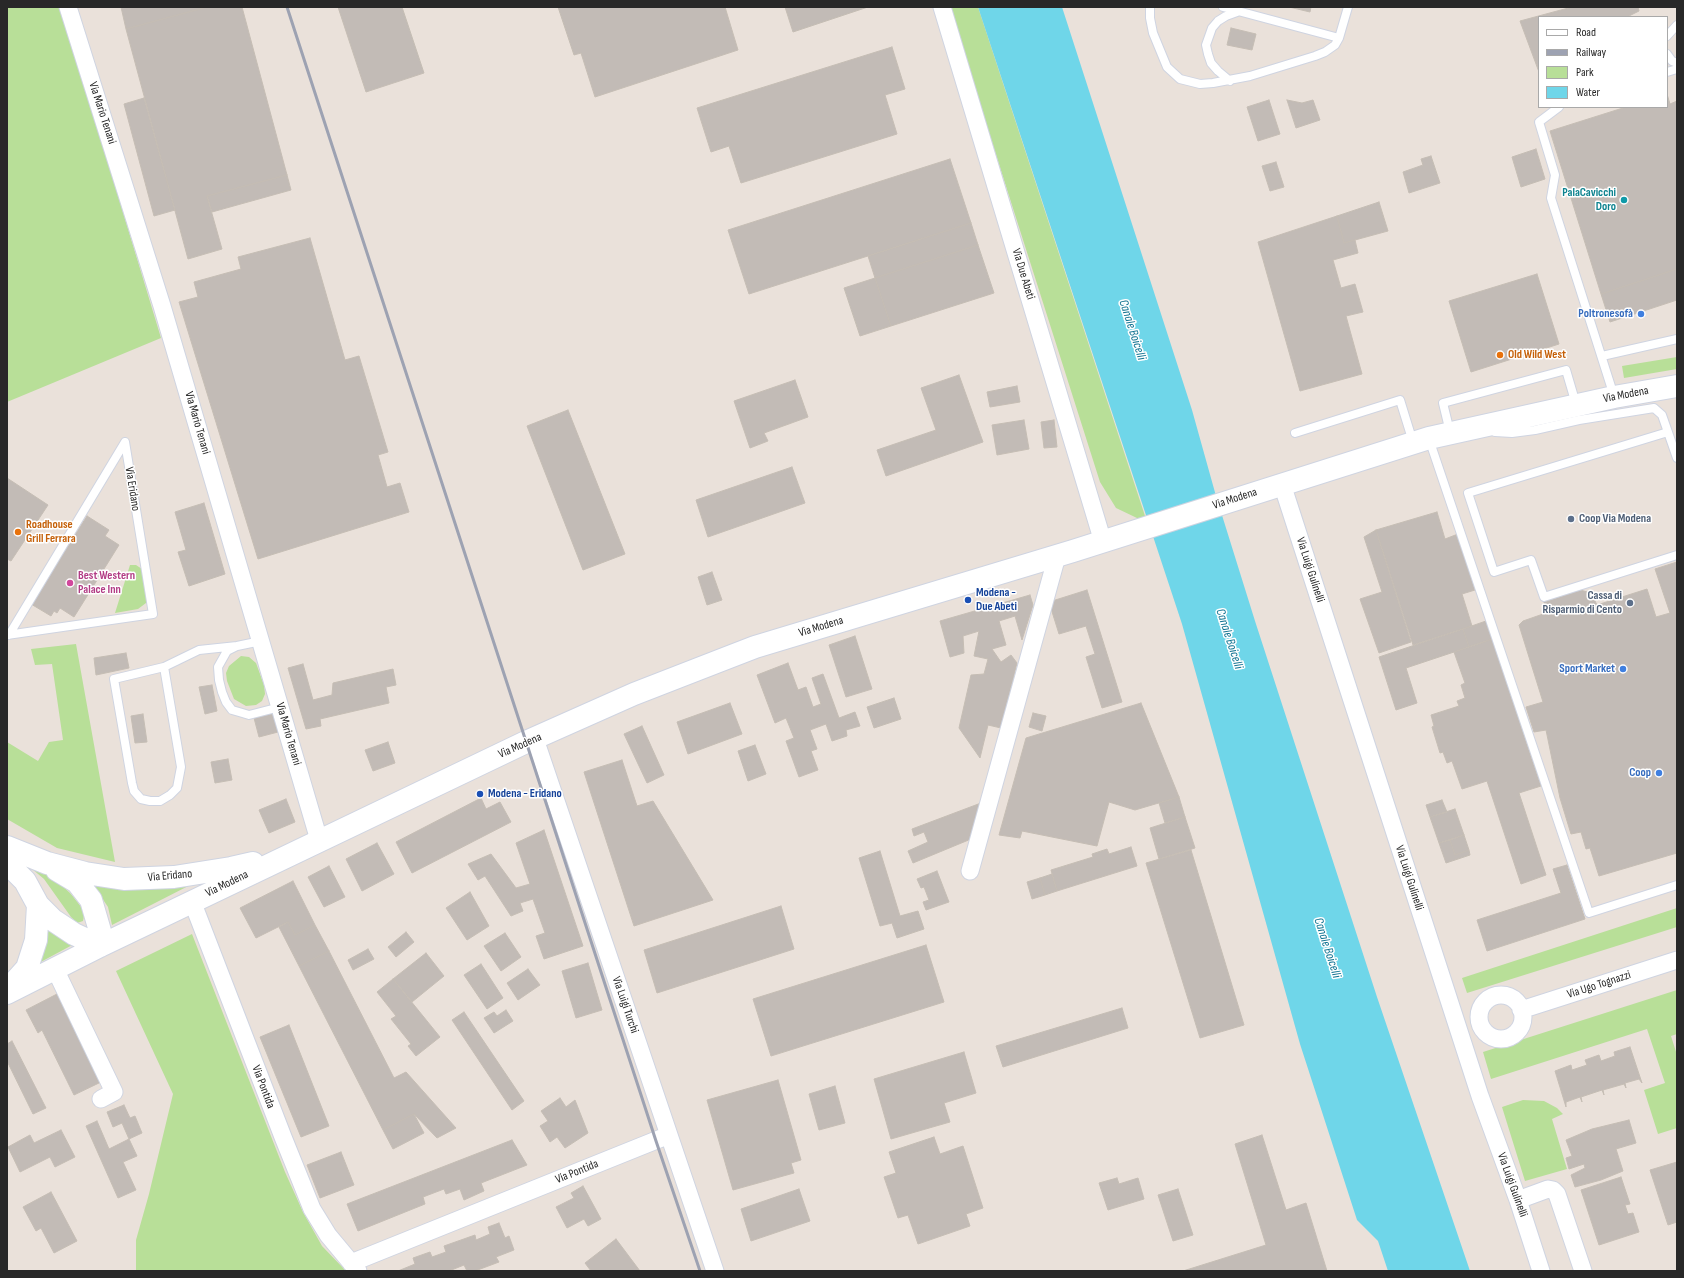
<!DOCTYPE html>
<html>
<head>
<meta charset="utf-8">
<style>
	body { margin:0 }
	#map { position:relative; width:1684px; height:1278px; overflow:hidden; background:#eae1da; font-family:"Sofia Sans Condensed",sans-serif }
	canvas { display:block }
	.frame { position:absolute; inset:0; border:8px solid #282828; pointer-events:none }
	.legend { position:absolute; left:1538px; top:16px; width:130px; height:92px; box-sizing:border-box; background:#fff; border:1px solid #a9a9a9; margin:0; padding:5px 7px; list-style:none; font-size:12px; color:#282828 }
	.legend li { display:flex; align-items:center; gap:8px; height:20px }
	.legend b { width:20px; border:1px solid #a9a9a9 }
</style>
</head>
<body>
<div id="map">
<canvas width="1684" height="1278"></canvas>
<div class="frame"></div>
<ul class="legend">
<li><b style="height:5px;background:#fff"></b>Road</li>
<li><b style="height:5px;background:#9da2b2"></b>Railway</li>
<li><b style="height:11px;background:#b8df98"></b>Park</li>
<li><b style="height:11px;background:#6fd6e9"></b>Water</li>
</ul>
</div>
<script>
const c = document.querySelector('canvas').getContext('2d');
c.lineJoin = 'round';
function fill(path, color) { c.fillStyle = color; c.fill(path, 'evenodd'); }
const toPath = rows => new Path2D(rows.map(r => 'M' + r).join(''));
function trace(path, color, width, dash) { c.strokeStyle = color; c.lineWidth = width; c.lineCap = dash ? 'butt' : 'round'; c.setLineDash(dash || []); c.stroke(path); }
function drawText(font, color, halo, rows, align = 'center') {
  c.font = font + ' "Sofia Sans Condensed",sans-serif'; c.lineWidth = 3; c.setLineDash([]); c.textBaseline = 'middle'; c.strokeStyle = halo; c.fillStyle = color; for (const [text, x, y, turn = 0] of rows) {
    c.save(); c.translate(x, y); c.rotate((+turn || 0) * Math.PI / 180); c.textAlign = isNaN(turn) ? turn : align; if (halo) c.strokeText(text, 0, 0); c.fillText(text, 0, 0); c.restore();
  }
}
fill(toPath([
	[7,7,61,7,161,338,7,402],
	[949,7,978,7,1146,519,1137,518,1116,508,1100,482],
	[1677,357,1677,369,1624,378,1622,366],
	[130,565,136,565,142,569,147,597,146,603,138,609,115,613],
	[76,644,115,862,57,848,7,819,7,742,38,761,49,742,63,740,52,664,35,665,31,649],
	[241,656,249,657,256,663,264,685,265,694,262,701,256,705,246,706,234,699,227,681,226,673,229,666],
	[25,863,54,878,71,894,82,908,84,916,83,921,77,923,71,917,44,879],
	[200,880,112,925,108,907,100,895,89,883],
	[1677,908,1677,927,1467,993,1462,978],
	[45,924,76,943,37,964],
	[192,934,285,1172,303,1212,322,1246,346,1271,136,1271,136,1240,149,1194,173,1094,116,971],
	[1677,990,1677,1034,1671,1036,1677,1055,1677,1128,1658,1134,1644,1090,1665,1083,1647,1029,1491,1079,1483,1052],
	[1523,1100,1544,1101,1557,1108,1563,1114,1552,1119,1567,1169,1525,1181,1502,1107]
]), '#b8df98');
fill(toPath([
	[978,7,1062,7,1192,410,1216,496,1255,621,1377,997,1470,1271,1388,1271,1378,1241,1357,1220,1300,1044,1182,624]
]), '#6fd6e9');
const building = toPath([
	[121,7,207,7,126,29,121,7],
	[207,7,242,7,287,175,207,196,222,249,188,259,126,29,207,7],
	[338,7,402,7,424,73,366,92,338,7],
	[558,7,725,7,738,50,595,97,581,53,574,55,558,7],
	[785,7,868,7,793,32,785,7],
	[1289,7,1311,7,1310,12,1289,7],
	[1572,7,1638,7,1639,11,1627,17,1539,17,1539,72,1520,21,1572,7],
	[1231,28,1256,34,1252,50,1227,45,1231,28],
	[892,47,905,89,885,95,897,134,741,183,729,146,711,152,697,108,892,47],
	[1667,94,1670,104,1677,101,1677,269,1601,294,1550,131,1626,107,1667,107,1667,94],
	[144,98,175,210,154,216,124,104,144,98],
	[1269,100,1280,134,1258,141,1247,107,1269,100],
	[1287,100,1302,103,1313,100,1320,120,1296,128,1287,100],
	[1536,149,1545,179,1521,187,1512,157,1536,149],
	[1431,156,1440,183,1409,193,1403,172,1423,165,1421,159,1431,156],
	[950,159,971,223,749,294,728,230,950,159],
	[1276,162,1284,187,1270,191,1262,166,1276,162],
	[287,175,291,190,212,212,207,196,287,175],
	[1379,202,1388,231,1344,243,1337,216,1379,202],
	[1337,216,1344,243,1355,240,1358,253,1333,260,1341,288,1355,284,1363,312,1346,316,1362,374,1300,391,1258,242,1337,216],
	[971,223,978,245,875,278,868,256,971,223],
	[310,238,345,360,359,356,388,452,378,455,387,487,400,483,409,512,258,559,179,302,198,297,194,282,241,269,238,257,310,238],
	[978,245,994,293,891,326,875,278,978,245],
	[1677,269,1677,300,1610,322,1601,294,1677,269],
	[1537,274,1559,344,1471,372,1449,301,1537,274],
	[875,278,891,326,860,336,844,288,875,278],
	[959,375,983,442,886,476,877,450,936,430,921,388,959,375],
	[795,380,808,417,764,433,768,441,750,448,734,401,795,380],
	[1017,386,1020,402,990,407,987,392,1017,386],
	[568,410,625,554,583,570,527,426,568,410],
	[1024,420,1029,449,997,455,992,425,1024,420],
	[1054,420,1057,447,1044,448,1041,422,1054,420],
	[792,467,805,503,708,537,696,500,792,467],
	[7,478,48,505,11,561,7,559,7,478],
	[204,503,225,574,189,586,178,552,186,550,175,512,204,503],
	[1437,512,1445,539,1458,534,1475,590,1462,594,1472,626,1413,645,1376,530,1437,512],
	[87,516,109,530,105,536,119,545,74,617,60,608,57,613,54,611,51,616,31,604,87,516],
	[1376,530,1411,642,1379,653,1360,599,1382,592,1364,537,1376,530],
	[1677,562,1677,853,1599,876,1590,848,1586,849,1581,832,1571,834,1560,798,1546,730,1534,732,1526,707,1543,702,1519,625,1523,621,1546,613,1544,602,1580,590,1591,593,1597,605,1647,589,1656,617,1670,613,1655,569,1677,562],
	[712,572,722,600,707,605,698,577,712,572],
	[1087,590,1122,702,1102,708,1086,657,1095,654,1086,626,1059,634,1049,602,1087,590],
	[1030,595,1033,605,1022,640,1015,616,999,621,1006,645,992,649,1001,662,1011,655,1017,663,1001,728,988,725,980,758,959,728,971,675,984,674,988,659,974,656,979,631,963,636,964,653,950,657,940,621,1030,595],
	[1486,621,1492,639,1469,647,1463,629,1486,621],
	[1463,629,1469,647,1406,668,1417,703,1396,710,1379,657,1463,629],
	[855,636,872,689,846,697,829,645,855,636],
	[1492,639,1541,786,1519,793,1546,875,1521,884,1487,781,1462,789,1452,761,1447,763,1443,752,1440,753,1432,727,1434,726,1431,715,1459,706,1457,701,1465,698,1461,685,1465,683,1454,652,1492,639],
	[126,653,129,668,96,675,94,658,126,653],
	[788,663,798,690,806,687,813,707,821,704,812,678,823,674,839,718,855,712,860,726,846,730,847,736,832,741,826,724,810,730,817,749,811,751,818,770,799,777,786,741,794,738,786,718,775,723,757,675,788,663],
	[303,664,313,700,332,695,333,683,393,669,396,685,386,687,389,703,320,719,321,726,306,729,288,668,303,664],
	[212,685,217,711,205,714,199,687,212,685],
	[894,698,901,719,874,728,867,707,894,698],
	[730,703,742,734,688,754,677,722,730,703],
	[1141,703,1179,797,1135,810,1109,802,1097,846,1022,831,1020,838,999,835,1026,738,1141,703],
	[274,713,278,732,259,737,254,718,274,713],
	[1033,713,1046,716,1042,731,1029,727,1033,713],
	[143,714,147,742,135,743,131,716,143,714],
	[642,726,664,775,647,783,624,734,642,726],
	[388,742,395,763,373,771,365,750,388,742],
	[755,745,766,774,748,781,738,751,755,745],
	[228,759,232,780,215,783,211,762,228,759],
	[622,760,637,806,653,801,713,900,634,926,584,772,622,760],
	[1179,797,1185,817,1165,823,1159,803,1179,797],
	[481,798,486,809,500,802,511,822,412,873,396,842,481,798],
	[286,799,295,822,269,833,259,810,286,799],
	[1442,800,1447,812,1430,817,1426,805,1442,800],
	[981,803,971,839,913,863,908,851,928,842,924,832,914,836,912,829,981,803],
	[1455,809,1464,835,1439,843,1430,817,1455,809],
	[1185,817,1195,848,1159,859,1150,828,1185,817],
	[544,830,583,946,544,959,536,936,545,933,533,899,520,903,523,911,511,916,485,876,478,880,468,864,491,854,516,888,530,884,516,843,544,830],
	[1464,835,1469,850,1455,855,1450,840,1464,835],
	[1450,840,1455,855,1469,850,1470,855,1446,863,1439,843,1450,840],
	[377,843,394,874,362,891,346,859,377,843],
	[1131,847,1137,866,1057,891,1051,870,1093,857,1092,854,1107,849,1109,854,1131,847],
	[1191,850,1244,1025,1200,1038,1146,863,1191,850],
	[880,851,900,916,918,911,924,929,897,938,892,923,880,926,859,858,880,851],
	[1567,865,1585,919,1487,951,1477,920,1561,893,1553,869,1567,865],
	[329,866,345,897,324,907,308,877,329,866],
	[937,871,949,902,926,910,923,902,929,900,924,887,921,888,917,879,937,871],
	[1052,874,1057,891,1045,895,1040,878,1052,874],
	[1040,878,1045,895,1032,899,1027,882,1040,878],
	[293,881,315,925,295,935,288,922,256,938,240,908,293,881],
	[470,892,489,926,467,940,446,908,470,892],
	[781,906,794,949,657,993,644,950,781,906],
	[288,922,295,935,315,925,329,951,299,966,279,927,288,922],
	[406,932,414,942,396,957,388,947,406,932],
	[505,933,521,957,501,971,484,946,505,933],
	[926,945,944,1002,771,1056,753,999,926,945],
	[368,949,374,959,353,970,348,960,368,949],
	[329,951,394,1078,406,1072,456,1128,437,1138,414,1114,383,1130,299,966,329,951],
	[426,953,444,976,412,1002,393,979,426,953],
	[588,963,602,1010,576,1018,562,971,588,963],
	[481,964,503,998,487,1009,464,975,481,964],
	[528,969,540,985,518,1000,507,983,528,969],
	[393,979,440,1037,416,1056,408,1046,411,1044,391,1019,396,1016,377,992,393,979],
	[57,994,101,1082,74,1095,42,1030,38,1033,26,1010,57,994],
	[1122,1008,1128,1028,1003,1067,996,1046,1122,1008],
	[506,1010,513,1021,494,1033,484,1018,494,1012,497,1016,506,1010],
	[464,1012,524,1101,512,1110,452,1020,464,1012],
	[289,1025,329,1126,301,1137,260,1037,289,1025],
	[12,1041,46,1108,33,1114,7,1061,7,1044,12,1041],
	[1630,1047,1642,1083,1639,1079,1625,1083,1626,1088,1624,1084,1603,1090,1604,1095,1602,1090,1581,1097,1582,1102,1580,1097,1566,1102,1566,1107,1555,1071,1571,1065,1572,1070,1587,1065,1585,1060,1599,1055,1601,1061,1615,1056,1614,1052,1630,1047],
	[964,1052,976,1093,944,1103,950,1122,891,1139,874,1079,964,1052],
	[778,1080,801,1160,791,1163,794,1173,733,1190,707,1100,778,1080],
	[835,1086,845,1123,819,1130,809,1094,835,1086],
	[560,1098,566,1107,575,1100,588,1133,565,1148,557,1137,550,1142,540,1126,548,1121,541,1111,560,1098],
	[124,1105,130,1118,135,1116,142,1133,129,1139,122,1123,113,1127,107,1112,124,1105],
	[414,1114,424,1133,393,1149,383,1130,414,1114],
	[1629,1120,1636,1143,1616,1149,1623,1171,1601,1180,1575,1187,1571,1175,1585,1168,1584,1164,1569,1169,1566,1158,1572,1156,1566,1140,1592,1129,1629,1120],
	[97,1121,109,1149,129,1139,137,1156,123,1162,136,1190,118,1198,86,1126,97,1121],
	[61,1130,75,1157,55,1167,50,1157,20,1172,8,1147,30,1135,34,1143,61,1130],
	[1262,1135,1286,1210,1306,1203,1327,1271,1183,1271,1266,1245,1235,1144,1262,1135],
	[934,1137,940,1154,963,1146,983,1208,966,1214,970,1226,918,1244,908,1215,898,1218,884,1177,896,1173,889,1152,934,1137],
	[512,1140,527,1165,481,1183,484,1191,464,1200,460,1189,446,1194,444,1189,423,1197,425,1204,358,1231,347,1204,512,1140],
	[341,1152,354,1185,320,1198,307,1165,341,1152],
	[1677,1162,1677,1222,1668,1225,1650,1170,1677,1162],
	[1621,1177,1630,1204,1625,1205,1628,1214,1633,1213,1639,1232,1599,1245,1581,1190,1621,1177],
	[1117,1178,1119,1184,1138,1178,1144,1199,1108,1210,1099,1183,1117,1178],
	[583,1186,601,1219,588,1226,584,1219,567,1228,556,1207,574,1198,571,1193,583,1186],
	[799,1189,810,1221,751,1241,741,1209,799,1189],
	[1178,1189,1193,1235,1173,1241,1158,1195,1178,1189],
	[51,1192,77,1241,54,1253,41,1228,36,1231,23,1207,51,1192],
	[499,1223,505,1238,509,1236,514,1250,496,1257,499,1262,475,1271,467,1271,464,1265,449,1271,398,1271,415,1264,413,1258,430,1252,432,1257,446,1252,444,1246,475,1235,476,1240,490,1234,488,1227,499,1223],
	[616,1239,640,1271,591,1271,585,1263,616,1239]
]);
fill(building, '#c2bbb6');
trace(building, '#c5bdb4', 1);
const lane = toPath([
	[1150,7,1150,18,1153,33,1167,67,1180,79,1200,84,1213,83,1250,76,1315,56,1325,52,1335,45,1339,38,1348,7],
	[1223,7,1339,38],
	[1667,36,1677,25],
	[1667,54,1672,61,1677,63],
	[1667,72,1677,69],
	[1230,81,1218,71,1211,63,1208,54,1206,45,1212,28,1218,21,1226,16,1237,12],
	[1559,107,1539,122,1555,175,1551,198,1614,396],
	[1602,356,1677,339],
	[1450,432,1443,403,1566,370,1576,404],
	[1495,432,1512,433,1535,430,1579,420,1654,408,1662,415,1677,458],
	[1668,432,1468,493,1494,572,1531,560,1544,597,1677,555],
	[1295,433,1400,400,1413,442],
	[1429,439,1589,913,1677,885],
	[7,635,153,614,125,442,9,635],
	[261,641,237,646,227,651,218,667,219,680,222,692,226,702,232,710,239,712,249,715,280,707],
	[164,667,181,767,177,788,170,795,160,801,150,801,141,799,134,791,132,783,114,679,164,667,199,650,237,646]
]);
const street = toPath([
	[68,7,162,306,319,840],
	[942,7,1103,542],
	[1282,484,1480,1096,1518,1200,1541,1271],
	[535,739,715,1271],
	[970,871,1057,556],
	[192,901,283,1137,312,1209,328,1235,358,1271],
	[55,969,114,1092,101,1099],
	'1479 1017a22 22 0 1 1 44 0a22 22 0 1 1-44 0Z',
	[1521,1010,1677,960],
	[1518,1200,1548,1189,1553,1190,1557,1194,1583,1271],
	[351,1263,669,1135]
]);
const secondary = toPath([
	[7,847,47,863,85,873,124,879,174,877,231,868,253,863],
	[7,863,25,881,38,905,53,920,74,934,100,946],
	[57,870,77,882,91,900,100,931,100,946],
	[10,987,27,968,36,940,38,905],
	[7,993,100,946,526,742,634,694,724,659,755,647,1073,551,1429,438,1614,397,1677,386]
]);
trace(lane, '#cfd4e1', 10);
trace(street, '#cfd4e1', 19);
trace(secondary, '#cfd4e1', 24);
trace(lane, '#fff', 8);
trace(street, '#fff', 17);
trace(secondary, '#fff', 22);
trace(toPath([
	[287,7,656,1141,700,1271]
]), '#9da2b2', 3);
for (const [x, y, r, color] of [
	[1624,200,4,"#0f9aa8"],
	[1641,314,4,"#3f7fe0"],
	[1500,355,4,"#e8710a"],
	[1571,519,4,"#5c6f8a"],
	[18,532,4,"#e8710a"],
	[70,583,4,"#d1479c"],
	[968,600,4,"#1a4fb4"],
	[1630,603,4,"#5c6f8a"],
	[1623,669,4,"#3f7fe0"],
	[1659,773,4,"#3f7fe0"],
	[480,794,4,"#1a4fb4"]
]) { const dot = new Path2D(); dot.arc(x, y, r, 0, 2 * Math.PI); c.fillStyle = color; c.fill(dot); trace(dot, '#fff', 1.5); }
drawText('12px', '#282828', '#fff', [
	["Via Mario Tenani",102,113,72],
	["Via Due Abeti",1023,274,73],
	["Via Modena",1626,395,-11],
	["Via Mario Tenani",197,423,74],
	["Via Eridano",132,489,81],
	["Via Modena",1235,499,-18],
	["Via Luigi Gulinelli",1310,570,72],
	["Via Modena",821,627,-17],
	["Via Mario Tenani",288,734,74],
	["Via Modena",520,746,-24],
	["Via Eridano",170,876,-5],
	["Via Luigi Gulinelli",1409,878,72],
	["Via Modena",227,884,-26],
	["Via Ugo Tognazzi",1599,985,-18],
	["Via Luigi Turchi",625,1005,71],
	["Via Pontida",263,1087,69],
	["Via Pontida",577,1172,-22],
	["Via Luigi Gulinelli",1512,1185,70]
]);
drawText('bold 12px', '#0d838f', '#fff', [
	["PalaCavicchi",1616,193],
	["Doro",1616,207]
], 'right');
drawText('bold 12px', '#366cbe', '#fff', [
	["Poltronesofà",1633,314],
	["Sport Market",1615,669],
	["Coop",1651,773]
], 'right');
drawText('bold 12px', '#c56008', '#fff', [
	["Old Wild West",1508,355],
	["Roadhouse",26,525],
	["Grill Ferrara",26,539]
], 'left');
drawText('bold 12px', '#4e5e75', '#fff', [
	["Coop Via Modena",1579,519],
	["Cassa di",1622,596,"right"],
	["Risparmio di Cento",1622,610,"right"]
], 'left');
drawText('bold 12px', '#b23c85', '#fff', [
	["Best Western",78,576],
	["Palace Inn",78,590]
], 'left');
drawText('bold 12px', '#164399', '#fff', [
	["Modena -",976,593],
	["Due Abeti",976,607],
	["Modena - Eridano",488,794]
], 'left');
drawText('italic 13px', '#127492', '#fff', [
	["Canale Boicelli",1132,330,72],
	["Canale Boicelli",1229,639,72],
	["Canale Boicelli",1327,948,72]
]);
</script>
</body>
</html>
